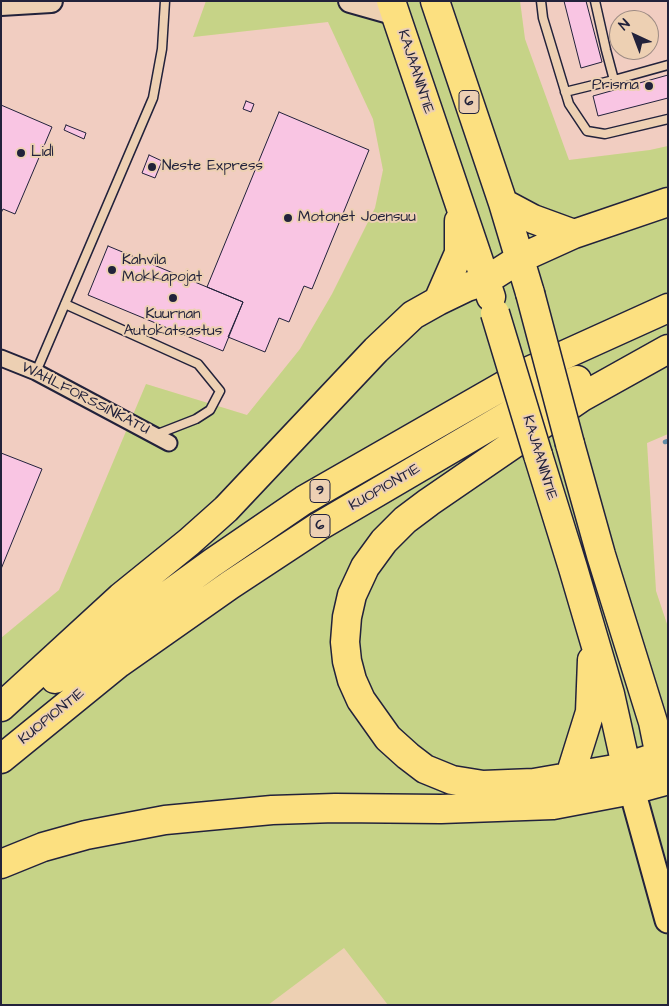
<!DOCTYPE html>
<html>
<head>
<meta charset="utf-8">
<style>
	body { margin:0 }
	#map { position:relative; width:669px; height:1006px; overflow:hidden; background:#edd0b3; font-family:"Architects Daughter",sans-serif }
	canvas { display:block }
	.frame { position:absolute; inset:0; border:2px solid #22223b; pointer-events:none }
	.north { position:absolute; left:609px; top:10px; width:50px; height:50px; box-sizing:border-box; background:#edd0b3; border:1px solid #9c8a83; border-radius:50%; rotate:317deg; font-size:14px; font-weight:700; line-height:20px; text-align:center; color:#22223b }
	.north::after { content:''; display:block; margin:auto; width:18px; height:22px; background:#22223b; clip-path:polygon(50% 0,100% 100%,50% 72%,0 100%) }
</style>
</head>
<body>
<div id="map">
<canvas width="669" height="1006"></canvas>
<div class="frame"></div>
<div class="north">N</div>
</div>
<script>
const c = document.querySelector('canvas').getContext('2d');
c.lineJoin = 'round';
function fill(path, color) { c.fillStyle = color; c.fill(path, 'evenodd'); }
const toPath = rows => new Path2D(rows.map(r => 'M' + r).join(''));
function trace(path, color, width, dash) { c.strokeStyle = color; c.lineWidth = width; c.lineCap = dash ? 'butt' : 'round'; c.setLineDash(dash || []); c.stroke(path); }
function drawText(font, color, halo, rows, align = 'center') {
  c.font = font + ' "Architects Daughter",sans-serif'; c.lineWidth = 4; c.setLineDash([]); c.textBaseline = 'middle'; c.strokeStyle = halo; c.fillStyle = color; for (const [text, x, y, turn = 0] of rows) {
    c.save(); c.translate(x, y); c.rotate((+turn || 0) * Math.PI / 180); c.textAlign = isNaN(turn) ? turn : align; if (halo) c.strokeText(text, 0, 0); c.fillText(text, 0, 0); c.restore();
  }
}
fill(toPath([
	[1,1,206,1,194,37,328,22,373,119,383,170,375,208,332,294,300,349,247,415,146,384,59,590,1,638],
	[520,1,668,1,668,146,650,150,569,160,557,137,525,39],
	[619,20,649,20,649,50,619,50],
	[668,434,668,627,656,591,647,443]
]), '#f1cdc1');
fill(toPath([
	[206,1,520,1,525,39,569,160,650,150,668,146,668,434,647,443,656,591,668,627,668,1005,388,1005,344,948,268,1005,1,1005,1,638,59,590,146,384,247,415,300,349,332,294,375,208,383,170,373,119,328,22,193,37]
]), '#c6d387');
trace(toPath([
	[665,442,668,441]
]), '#628ca6', 4.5);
const building = toPath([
	[564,1,586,1,602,62,581,68,564,1],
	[668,75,668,98,598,116,593,96,668,75],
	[246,101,254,104,251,112,243,109,246,101],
	[1,105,52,127,15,214,3,209,1,213,1,105],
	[279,112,369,150,312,289,304,286,289,322,279,318,265,352,228,337,243,302,207,287,279,112],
	[66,125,86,133,84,139,64,130,66,125],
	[149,155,162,161,155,178,142,173,149,155],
	[108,246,243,302,223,351,88,295,108,246],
	[1,453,42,469,1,569,1,453]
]);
fill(building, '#f9c5e3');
trace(building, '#22223b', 1);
const lane = toPath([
	[541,1,543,18,569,104,587,131,605,134,668,119],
	[595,1,606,50,614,80],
	[565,92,614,80,668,65],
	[65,304,198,364,220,391,210,410,196,419,155,435],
	[36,372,153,98,162,49,165,1]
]);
const street = toPath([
	[1,358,36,372,169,443]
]);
const secondary = toPath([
	[350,1,396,14],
	[1,4,51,1]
]);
const primary = toPath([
	[632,790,668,920]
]);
const highway = toPath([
	[391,1,491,297],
	[435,1,503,203,530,293],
	[503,203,533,219,574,234],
	[438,301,459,253,459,221],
	[538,455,573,568,610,694,630,784],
	[55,679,121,629,212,563,304,500,531,370,668,308],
	[1,707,121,597,189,542,226,509,376,350,413,315,438,301,467,287,485,281,521,258,574,234,668,202],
	[659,756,626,767,534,783,483,785,452,780,425,769,408,756,388,738,361,700,352,680,347,661,345,642,347,617,352,595,365,567,384,541,405,520,429,502,582,397,668,349],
	[1,759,119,663,230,585,318,527,543,395,577,380],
	[570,776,590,712,592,660],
	[1,864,43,847,86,835,165,820,272,810,335,808,441,809,553,805,632,790,665,781,653,722,601,555,570,444]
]);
trace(lane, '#22223b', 11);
trace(street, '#22223b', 19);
trace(secondary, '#22223b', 26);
trace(primary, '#22223b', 29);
trace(highway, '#22223b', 31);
trace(lane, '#edd0b3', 8);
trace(street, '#edd0b3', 15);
trace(secondary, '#edd0b3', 22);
trace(primary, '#fce080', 25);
trace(highway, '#fce080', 28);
const highwayBridge = toPath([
	[530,293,570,444],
	[495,313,538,455]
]);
trace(highwayBridge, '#22223b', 31, []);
trace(highwayBridge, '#fce080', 28);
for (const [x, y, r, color] of [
	[649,86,5,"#22223b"],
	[21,153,5,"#22223b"],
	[152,167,5,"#22223b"],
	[288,218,5,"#22223b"],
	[112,270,5,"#22223b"],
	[173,298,5,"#22223b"]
]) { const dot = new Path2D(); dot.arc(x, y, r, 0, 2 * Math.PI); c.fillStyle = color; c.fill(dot); trace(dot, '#edd0b3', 2); }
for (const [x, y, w] of [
	[469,102,20],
	[320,491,20],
	[320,526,20]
]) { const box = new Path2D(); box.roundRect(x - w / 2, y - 11.5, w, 23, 4); c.fillStyle = '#edd0b3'; c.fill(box); trace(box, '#22223b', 1); }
drawText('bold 14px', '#22223b', null, [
	["6",469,102],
	["9",320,491],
	["6",320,526]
]);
drawText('15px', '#22223b', '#edd0b3', [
	["KAJAANINTIE",415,72,72],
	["WAHLFORSSINKATU",85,399,27],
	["KAJAANINTIE",539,458,73],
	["KUOPIONTIE",385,488,-30],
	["KUOPIONTIE",52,717,-39]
]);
drawText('15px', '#22223b', '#edd0b3', [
	["Prisma",639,86,"right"],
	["Lidl",31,153],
	["Neste Express",162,167],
	["Motonet Joensuu",298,218],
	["Kahvila",122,261],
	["Mokkapojat",122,278],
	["Kuurnan",173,315,"center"],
	["Autokatsastus",173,332,"center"]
], 'left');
</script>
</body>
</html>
